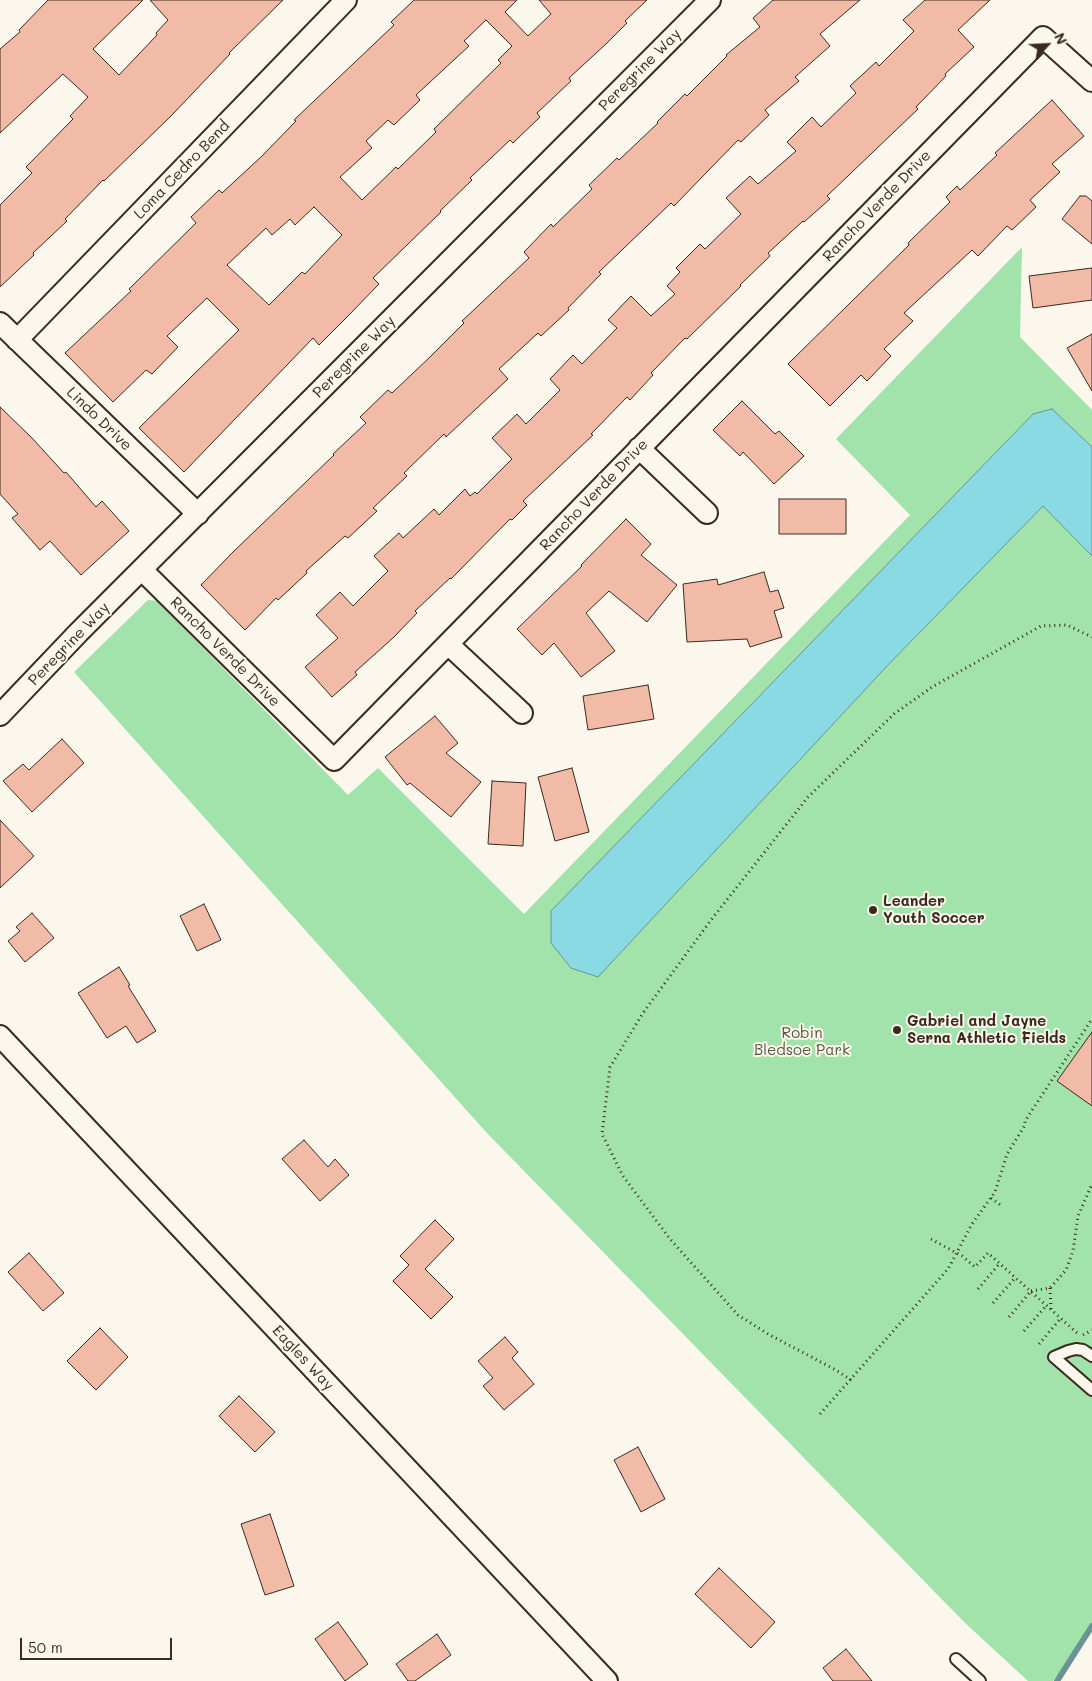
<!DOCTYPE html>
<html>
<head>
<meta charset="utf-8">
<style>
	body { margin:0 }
	#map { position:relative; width:1092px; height:1681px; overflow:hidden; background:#fbf7ec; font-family:Mali,sans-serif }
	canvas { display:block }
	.north { position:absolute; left:1022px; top:20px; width:50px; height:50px; -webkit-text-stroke:4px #fbf7ec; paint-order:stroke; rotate:65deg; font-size:14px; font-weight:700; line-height:20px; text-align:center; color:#3b2a1e }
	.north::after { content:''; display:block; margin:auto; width:18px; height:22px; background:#3b2a1e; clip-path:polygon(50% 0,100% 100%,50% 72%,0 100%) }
	.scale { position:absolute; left:20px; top:1638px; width:152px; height:22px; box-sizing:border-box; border:2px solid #3b2a1e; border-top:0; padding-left:6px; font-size:15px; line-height:18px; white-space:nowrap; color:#3b2a1e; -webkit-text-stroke:4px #fbf7ec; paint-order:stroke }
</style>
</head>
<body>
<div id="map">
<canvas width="1092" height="1681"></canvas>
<div class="north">N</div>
<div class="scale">50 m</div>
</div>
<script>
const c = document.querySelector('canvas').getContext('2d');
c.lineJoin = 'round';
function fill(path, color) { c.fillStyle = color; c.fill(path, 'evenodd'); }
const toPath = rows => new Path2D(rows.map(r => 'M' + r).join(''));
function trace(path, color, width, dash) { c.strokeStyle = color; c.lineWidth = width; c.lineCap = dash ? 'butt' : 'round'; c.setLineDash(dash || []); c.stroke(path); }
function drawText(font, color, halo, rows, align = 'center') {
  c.font = font + ' Mali,sans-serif'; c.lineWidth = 4; c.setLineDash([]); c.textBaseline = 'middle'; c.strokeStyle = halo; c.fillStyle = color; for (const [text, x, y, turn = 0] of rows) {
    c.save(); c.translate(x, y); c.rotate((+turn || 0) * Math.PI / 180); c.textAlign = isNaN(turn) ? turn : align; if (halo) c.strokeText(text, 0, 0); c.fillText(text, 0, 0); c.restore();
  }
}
fill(toPath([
	[1022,247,1020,337,1092,410,1092,1630,1053,1681,1028,1681,965,1623,486,1132,74,672,148,600,157,601,348,795,378,768,524,914,910,515,836,439]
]), '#a2e2ab');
const water = toPath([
	[1052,409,1092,447,1092,556,1043,506,887,666,598,977,571,968,551,943,551,911,1033,414,1052,409]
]);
fill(water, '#89dae2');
trace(water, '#6a9494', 1);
trace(toPath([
	[1057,1681,1092,1626]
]), '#6a9494', 6);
const building = toPath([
	[48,0,143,0,93,49,119,75,157,35,156,33,168,20,150,0,283,0,229,53,230,54,171,116,104,181,103,180,65,219,67,221,33,253,34,255,0,287,0,205,32,173,26,167,73,119,70,116,88,97,63,74,0,133,0,49,20,32,19,30,48,0],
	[414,0,517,0,505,12,528,36,551,14,539,0,647,0,625,21,627,23,607,43,569,78,571,81,537,113,540,117,513,143,510,140,470,178,472,180,440,211,441,212,373,278,379,284,347,317,319,345,313,338,184,472,139,428,239,330,207,298,167,336,178,347,152,374,146,370,113,402,65,353,131,291,129,289,196,223,191,217,219,190,222,193,262,156,296,121,294,120,394,25,391,22,414,0],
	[486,20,512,46,498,60,501,63,434,129,436,132,398,169,396,167,362,200,340,177,372,148,366,141,388,120,394,125,420,100,416,95,469,46,464,41,486,20],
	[314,207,342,235,305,274,302,272,269,305,227,265,266,228,272,235,290,219,295,225,314,207],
	[773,0,860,0,820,34,830,46,795,77,799,81,765,110,769,115,741,142,738,140,674,206,671,203,599,272,601,274,568,308,569,310,541,336,538,333,499,369,508,379,446,437,444,434,404,473,407,476,373,508,377,511,348,538,345,536,306,571,307,573,278,600,276,598,245,630,201,585,233,552,334,455,333,454,366,423,360,417,388,390,392,393,431,356,464,323,462,321,529,258,524,252,551,224,553,227,592,189,589,185,617,158,619,160,658,123,657,122,685,94,687,96,727,56,726,55,760,27,753,18,773,0],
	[925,0,990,0,958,30,974,47,945,74,946,76,916,107,918,109,827,196,830,199,804,222,803,221,768,253,770,256,740,285,741,286,687,339,685,338,651,373,653,375,630,400,627,397,591,434,593,435,523,501,527,505,512,520,510,519,451,579,450,578,415,611,417,613,394,637,355,672,357,675,332,697,305,667,338,638,316,615,340,592,353,606,388,571,374,556,399,533,403,538,434,509,439,515,465,489,470,496,475,492,477,494,512,459,492,438,517,414,526,424,560,390,550,379,573,355,582,364,617,328,608,320,631,296,651,316,675,294,667,286,680,272,676,268,700,244,705,249,741,214,726,198,750,176,758,184,796,151,787,142,812,117,821,127,856,93,850,86,876,62,879,66,914,31,903,20,925,0],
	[1052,100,1084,136,1052,164,1060,172,1030,200,1036,207,1012,230,1007,226,978,256,972,250,904,313,913,321,884,349,891,356,867,381,861,375,830,406,788,364,909,245,908,243,950,202,946,197,957,186,960,190,997,155,995,153,1052,100],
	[1080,196,1086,196,1092,201,1092,244,1062,219,1080,196],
	[1092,268,1092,300,1033,308,1029,276,1092,268],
	[1092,334,1092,391,1067,348,1092,334],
	[742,401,775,434,779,431,804,456,774,484,743,452,740,456,713,430,742,401],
	[0,407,32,438,64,473,66,472,96,507,102,501,129,531,81,575,50,541,40,550,12,518,18,514,0,494,0,407],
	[779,499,846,499,846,534,779,534,779,499],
	[626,519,651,544,641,555,677,585,647,622,609,591,586,613,615,651,581,677,554,643,542,655,517,629,582,566,581,565,626,519],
	[764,572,770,592,778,590,784,608,774,611,782,637,750,647,747,639,687,642,683,584,717,579,718,585,764,572],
	[648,685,654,719,588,730,583,696,648,685],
	[435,716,458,743,446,753,481,782,451,817,410,783,407,785,385,757,435,716],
	[62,739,84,763,32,812,3,781,23,764,29,770,62,739],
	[572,768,589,832,555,841,538,777,572,768],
	[492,781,526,783,523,846,488,844,492,781],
	[0,820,34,856,0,888,0,820],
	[204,904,221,940,197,951,180,916,204,904],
	[32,913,54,938,25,962,8,941,20,931,16,927,32,913],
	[119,967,130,985,128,986,156,1031,137,1043,126,1026,107,1038,78,993,119,967],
	[1092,1032,1092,1106,1057,1081,1092,1032],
	[304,1140,328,1167,335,1159,349,1175,320,1201,282,1159,304,1140],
	[435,1220,454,1239,425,1269,453,1297,431,1319,393,1281,409,1265,400,1256,435,1220],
	[29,1253,64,1293,43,1311,8,1272,29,1253],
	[100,1328,128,1357,96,1390,67,1361,100,1328],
	[505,1337,518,1352,512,1358,534,1384,504,1410,483,1386,493,1378,478,1361,505,1337],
	[239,1396,275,1432,255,1452,219,1416,239,1396],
	[638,1447,665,1499,641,1512,614,1460,638,1447],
	[270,1514,294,1586,265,1595,241,1524,270,1514],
	[719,1568,775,1622,751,1648,695,1594,719,1568],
	[338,1622,368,1664,345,1681,315,1639,338,1622],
	[437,1634,451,1655,415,1681,408,1681,396,1664,437,1634],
	[846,1649,872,1681,833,1681,823,1668,846,1649]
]);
fill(building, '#f2bba8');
trace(building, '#3b2a1e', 1);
const lane = toPath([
	[1092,1356,1083,1350,1076,1349,1068,1351,1054,1357,1092,1390],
	[956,1659,980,1681]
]);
const street = toPath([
	[0,323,198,514],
	[17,340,346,0],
	[639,448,707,513],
	[142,570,334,760,1043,37,1092,81],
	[448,644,522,713],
	[0,715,79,632,710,0],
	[0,1036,607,1681]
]);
trace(lane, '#3b2a1e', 14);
trace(street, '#3b2a1e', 24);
trace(toPath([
	[991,1198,1002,1206],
	[931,1239,962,1256,975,1267,988,1253,1077,1333],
	[1050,1288,1051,1309],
	[978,1289,1000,1263],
	[1031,1291,1050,1288,1066,1270,1073,1251,1078,1216,1092,1184],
	[993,1303,1016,1277],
	[1009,1317,1031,1291],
	[1024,1331,1047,1305],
	[1083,1335,1092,1330],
	[1039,1344,1061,1318],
	[851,1380,836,1370,768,1334,738,1315,670,1239,623,1176,602,1134,610,1067,643,1013,711,920,808,797,894,714,932,687,1041,626,1067,625,1092,637],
	[820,1414,948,1269,972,1224,995,1192,1007,1154,1025,1125,1025,1121,1092,1019]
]), '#3b2a1e', 3, [1, 4]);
trace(lane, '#fbf7ec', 10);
trace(street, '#fbf7ec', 20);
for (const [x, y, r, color] of [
	[873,910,5,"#3b2a1e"],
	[897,1030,5,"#3b2a1e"]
]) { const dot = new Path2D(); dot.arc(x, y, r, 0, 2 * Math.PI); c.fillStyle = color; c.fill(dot); trace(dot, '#fbf7ec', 2); }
drawText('15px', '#3b2a1e', '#fbf7ec', [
	["Peregrine Way",640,70,-45],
	["Loma Cedro Bend",182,170,-46],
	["Rancho Verde Drive",877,206,-46],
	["Peregrine Way",354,357,-45],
	["Lindo Drive",99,419,44],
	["Rancho Verde Drive",594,495,-46],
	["Peregrine Way",69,644,-46],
	["Rancho Verde Drive",225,652,45],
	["Eagles Way",303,1358,47]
]);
drawText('bold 15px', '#3b2a1e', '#fbf7ec', [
	["Leander",883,901],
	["Youth Soccer",883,918],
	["Gabriel and Jayne",907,1021],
	["Serna Athletic Fields",907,1038]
], 'left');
drawText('15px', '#555841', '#fbf7ec', [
	["Robin",802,1033],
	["Bledsoe Park",802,1050]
]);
</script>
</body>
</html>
